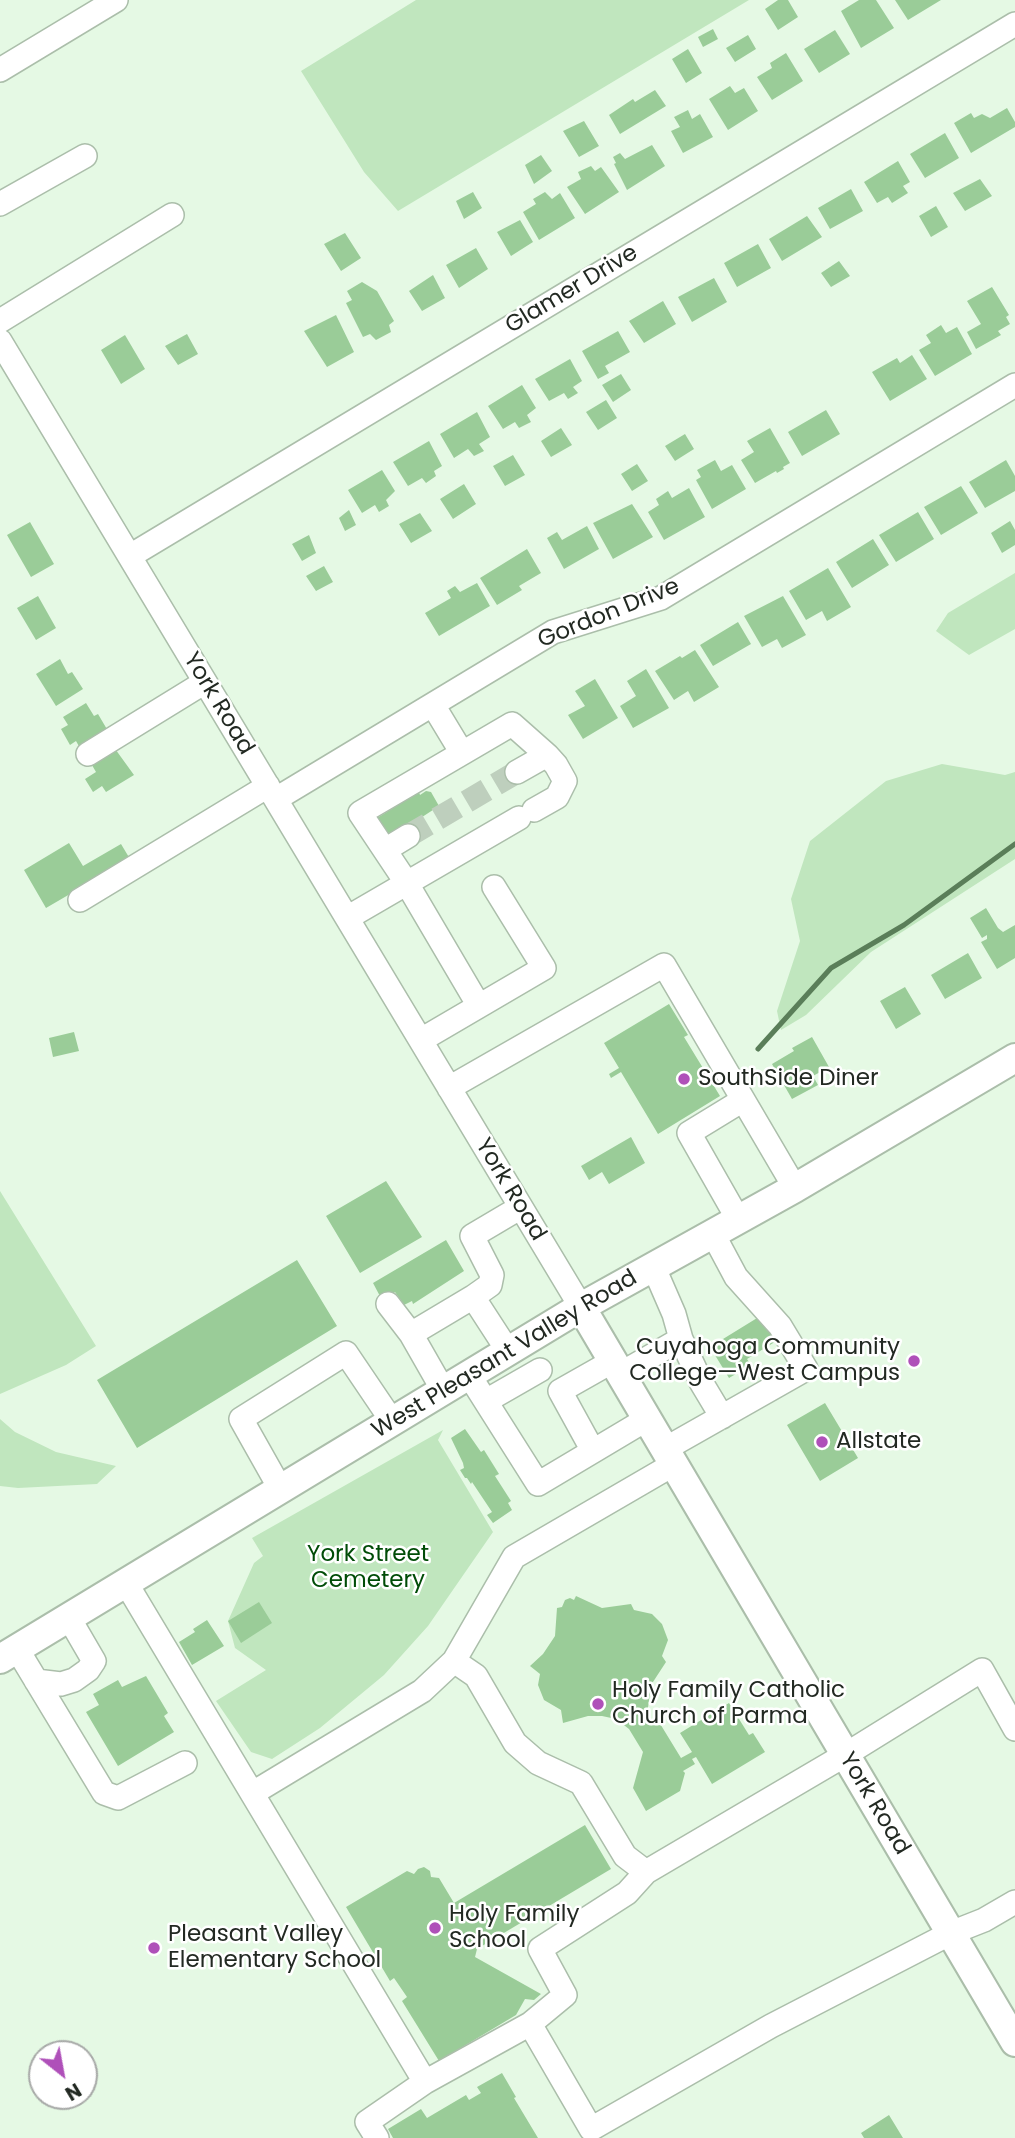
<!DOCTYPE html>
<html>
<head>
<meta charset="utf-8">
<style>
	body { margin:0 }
	#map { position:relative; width:1015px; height:2138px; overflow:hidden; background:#e5f9e4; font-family:Poppins,sans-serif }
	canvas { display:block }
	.north { position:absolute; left:28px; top:2040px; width:70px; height:70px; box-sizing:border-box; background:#fff; border:2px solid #a7a9a7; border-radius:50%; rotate:149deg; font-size:19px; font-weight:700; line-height:28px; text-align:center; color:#222922 }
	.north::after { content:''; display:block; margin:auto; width:24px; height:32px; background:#af50b9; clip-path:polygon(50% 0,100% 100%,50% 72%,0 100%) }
</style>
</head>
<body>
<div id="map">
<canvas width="1015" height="2138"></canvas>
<div class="north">N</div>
</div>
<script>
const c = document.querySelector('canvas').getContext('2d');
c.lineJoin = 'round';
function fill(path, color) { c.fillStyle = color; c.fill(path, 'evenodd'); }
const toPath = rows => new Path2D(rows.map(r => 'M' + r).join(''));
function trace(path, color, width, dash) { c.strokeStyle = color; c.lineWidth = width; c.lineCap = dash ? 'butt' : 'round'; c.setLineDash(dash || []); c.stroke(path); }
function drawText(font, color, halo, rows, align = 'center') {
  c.font = font + ' Poppins,sans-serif'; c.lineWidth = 5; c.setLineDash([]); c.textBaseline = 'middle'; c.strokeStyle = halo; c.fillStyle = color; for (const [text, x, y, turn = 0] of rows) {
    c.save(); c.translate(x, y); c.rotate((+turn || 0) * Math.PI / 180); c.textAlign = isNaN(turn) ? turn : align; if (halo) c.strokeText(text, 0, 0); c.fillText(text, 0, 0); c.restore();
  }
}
fill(toPath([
	[416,0,749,0,398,211,364,172,301,71],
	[1015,573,1015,629,969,655,936,631,948,613],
	[942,764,1005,775,1015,772,1015,859,871,952,806,1015,781,1030,777,1011,800,941,791,899,810,841,886,781],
	[0,1191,96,1346,66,1365,0,1394],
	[0,1419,15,1432,56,1452,116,1466,97,1484,18,1488,0,1486],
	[443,1430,438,1440,493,1532,428,1626,384,1675,320,1728,272,1759,251,1752,216,1701,266,1670,235,1648,228,1621,254,1563,263,1556,252,1538]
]), '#c0e6be');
trace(toPath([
	[758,1049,831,968,904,925,1015,844]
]), '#5a7e59', 5);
fill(toPath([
	[778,0,788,0,798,17,778,30,765,9],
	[859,0,876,0,894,28,861,48,841,11],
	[895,0,941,0,908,20],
	[713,29,718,39,703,47,698,37],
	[835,30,850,54,819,73,804,49],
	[748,35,756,49,735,62,726,48],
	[688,49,702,73,686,83,672,59],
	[786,53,803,81,772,100,757,77,772,68,770,63],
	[730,86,735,93,744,88,758,111,728,130,709,99],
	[655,90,666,106,620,134,609,115,633,99,635,102],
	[1007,108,1015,122,1015,127,971,153,954,123,971,113,974,118,982,114,990,118],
	[688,110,692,119,700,114,713,137,683,153,671,131,680,127,674,117],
	[584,121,599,146,579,157,563,131],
	[945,133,959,158,925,178,910,154],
	[652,145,665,166,627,190,614,164,616,163,613,157,620,153,625,159],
	[541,155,552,171,534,184,525,165],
	[898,161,910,182,903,186,908,193,892,203,888,197,877,203,864,182],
	[591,166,595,171,601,167,619,192,585,214,567,187,581,179,578,172],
	[980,179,992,196,965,211,953,193],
	[851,189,863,211,830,229,818,208],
	[473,192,482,208,464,219,456,201],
	[545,192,552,199,560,193,575,218,539,240,523,212,536,204,533,199],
	[936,206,948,227,931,237,919,216],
	[807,216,822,237,782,261,769,239],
	[520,220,533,242,511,256,497,232],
	[345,233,361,258,341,271,324,244],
	[758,244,771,268,737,287,724,263],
	[476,248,488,269,459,288,446,265],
	[839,261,850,276,831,287,821,273],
	[433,275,445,298,422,311,409,291],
	[714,278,727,302,692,322,678,297],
	[362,282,377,291,394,321,389,325,391,332,376,340,370,334,363,337,346,303,352,300,347,291],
	[992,287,1009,315,1006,317,1010,324,998,331,1001,335,976,349,967,332,981,324,967,301],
	[663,301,676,324,644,343,629,321],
	[336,315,354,352,327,367,304,331],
	[941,325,946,333,957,327,972,354,935,376,919,350,931,343,926,335],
	[618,331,630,352,605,366,609,373,598,379,582,351],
	[187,334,198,354,178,365,165,346],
	[125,335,145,369,121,384,101,350],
	[912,355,927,379,890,401,872,372,897,358,900,363],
	[570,359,582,381,573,387,578,393,568,399,564,393,549,401,535,379],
	[621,374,631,390,613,402,602,385],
	[522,385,536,408,527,415,531,422,519,428,515,422,503,429,488,406],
	[606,400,617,418,598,430,586,412],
	[826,410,840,434,802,456,788,432],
	[477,412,490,437,479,444,484,451,474,456,468,449,454,458,440,434],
	[561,428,572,445,551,457,541,441],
	[770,428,790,463,783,467,784,469,777,473,776,471,755,483,741,460,754,452,747,441],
	[685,434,694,449,675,461,665,446],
	[429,441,442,466,434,471,436,476,426,483,422,478,408,486,393,462],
	[513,455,525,475,505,486,493,466],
	[715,460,721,471,732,465,746,489,712,509,696,480,701,477,697,470],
	[1006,460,1015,476,1015,491,985,508,969,482],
	[637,464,648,481,632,491,621,474],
	[382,470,395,491,386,500,389,506,379,512,375,505,362,513,348,490],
	[464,484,476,504,453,519,440,499],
	[961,486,978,513,941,535,924,507],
	[689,488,705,517,664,540,648,512,659,505,656,499,668,491,672,498],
	[632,504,653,537,613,559,593,523],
	[349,510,356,525,345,531,339,518],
	[918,512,934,539,896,562,879,535],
	[420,513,432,531,411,543,399,524],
	[1010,521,1015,530,1015,545,1002,553,991,533],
	[30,522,54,564,31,577,7,535],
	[587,526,599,549,564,569,547,538,557,532,562,540],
	[309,535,316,553,302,561,292,544],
	[873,539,889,565,852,588,836,562],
	[527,549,541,573,519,586,522,590,497,605,480,578],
	[324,566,333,582,316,591,306,576],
	[828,568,851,607,827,621,822,611,806,620,789,591],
	[477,583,490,606,439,636,425,613,451,598,447,591,455,586,460,592],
	[38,596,56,628,36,640,17,608],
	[783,596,806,635,782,648,777,639,762,647,744,616],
	[738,622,751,644,713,666,700,645],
	[695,650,719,687,694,702,688,691,674,700,655,671,680,656,682,658],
	[60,659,68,674,72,672,83,689,56,706,36,674],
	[646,669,669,708,633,728,620,706,636,696,627,681],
	[595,679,618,718,583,739,568,715,585,706,575,691],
	[86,703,94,716,98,714,108,731,80,748,76,741,70,745,61,729,68,725,63,717],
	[113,746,134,775,106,792,102,786,93,792,85,779,96,772,89,760],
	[426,791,431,792,439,806,390,838,377,818,419,792,420,795],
	[69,843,83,866,121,844,130,859,46,908,24,870],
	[986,908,998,928,1003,932,1015,925,1015,958,997,969,981,942,987,939,987,935,982,938,970,918],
	[968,953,982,978,945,999,931,975],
	[905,987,921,1014,896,1029,880,1001],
	[669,1004,688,1035,684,1037,720,1096,658,1134,621,1072,611,1078,609,1074,619,1068,604,1043],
	[74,1032,79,1051,53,1057,49,1038],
	[812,1037,829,1067,813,1076,818,1085,792,1099,772,1064,794,1051,792,1048],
	[631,1137,645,1163,609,1184,602,1172,589,1180,581,1166],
	[386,1181,422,1237,360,1273,326,1216],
	[446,1240,464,1271,413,1304,412,1301,404,1305,395,1292,382,1300,373,1283],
	[297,1260,337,1326,137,1448,97,1380],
	[762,1315,778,1340,747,1359,751,1365,729,1378,710,1347],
	[825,1403,858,1458,820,1481,787,1425],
	[465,1429,481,1452,484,1450,499,1474,495,1476,511,1501,508,1503,512,1510,493,1523,487,1515,492,1512,472,1482,471,1484,467,1478,465,1478,460,1470,464,1468,463,1463,451,1438],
	[576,1596,602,1608,631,1604,634,1610,652,1614,662,1624,668,1640,662,1656,666,1662,651,1685,647,1715,653,1725,659,1722,681,1758,692,1752,680,1733,729,1703,749,1735,753,1733,765,1752,712,1784,696,1757,692,1759,695,1764,683,1771,685,1773,680,1791,646,1811,633,1788,643,1752,629,1729,616,1719,602,1716,588,1716,563,1723,561,1710,544,1700,538,1685,540,1674,530,1666,543,1654,555,1636,557,1608,562,1607,565,1600,570,1598,574,1600],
	[259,1602,272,1623,241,1643,228,1621],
	[207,1620,224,1646,192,1665,179,1642,195,1632,193,1629],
	[146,1676,168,1713,164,1716,174,1732,118,1766,86,1712,99,1705,93,1694,118,1680,122,1687],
	[585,1825,611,1869,477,1949,475,1957,541,1994,534,2000,525,1999,516,2015,439,2061,402,2001,407,1997,394,1978,390,1981,346,1907,407,1871,414,1874,418,1869,424,1867,430,1871,431,1877,439,1878,454,1903],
	[502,2073,516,2097,514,2098,538,2138,393,2138,388,2129,421,2109,427,2118,466,2095,469,2100,481,2093,477,2087],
	[889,2115,903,2138,864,2138,861,2133]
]), '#9acc98');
trace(toPath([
	[408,836,517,772]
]), '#becfbd', 23, [23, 11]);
const minor = toPath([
	[0,70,116,0],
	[0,204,85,156],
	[0,321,172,215],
	[0,341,581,1307],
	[130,556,1015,24],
	[433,705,462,753],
	[88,754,205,682],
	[517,772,547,755],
	[276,799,553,632,661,598,1015,385],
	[385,850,408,836],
	[80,900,268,786],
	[347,918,519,818],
	[479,1006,406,882,360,813,512,724,547,755,556,765,565,781,557,797,534,810],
	[421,1040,544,968,494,887],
	[449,1088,664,965,795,1188],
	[738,1219,689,1133,743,1100],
	[654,1268,674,1314,681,1339,701,1382,722,1417],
	[473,1297,490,1285,492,1275,472,1236,521,1207],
	[388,1304,411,1334],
	[620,1374,681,1339],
	[469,1375,538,1484,647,1419],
	[443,1390,411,1334,473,1297,508,1351],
	[486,1401,540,1370],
	[665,1449,806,1369,780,1326,736,1277,713,1234],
	[593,1451,560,1391,613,1361],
	[281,1490,241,1419,346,1353,392,1421],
	[126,1583,425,2082],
	[17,1649,104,1793,118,1798,185,1763],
	[454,1661,476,1676,515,1743,538,1763,581,1783,625,1856,646,1872],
	[36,1681,61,1684,74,1680,88,1670,94,1661,69,1618],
	[253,1793,422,1691,454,1661,514,1557,674,1464],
	[530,2024,565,1995,540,1949,627,1893,646,1872,845,1755,982,1670,1015,1729],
	[377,2138,367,2122,425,2082,530,2024,591,2129,771,2026,951,1933,984,1920,1015,1902]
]);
const major = toPath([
	[581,1307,1015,2042],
	[0,1659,581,1307,795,1188,1015,1058]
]);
trace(minor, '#abbeaa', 26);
trace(major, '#abbeaa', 32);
trace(minor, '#fff', 23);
trace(major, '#fff', 28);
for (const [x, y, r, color] of [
	[684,1079,7,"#af50b9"],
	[914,1361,7,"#af50b9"],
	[822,1442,7,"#af50b9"],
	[598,1704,7,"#af50b9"],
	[435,1928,7,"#af50b9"],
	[154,1948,7,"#af50b9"]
]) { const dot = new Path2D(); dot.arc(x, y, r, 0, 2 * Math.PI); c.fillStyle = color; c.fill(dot); trace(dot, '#fff', 2.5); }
drawText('23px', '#222922', '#fff', [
	["Glamer Drive",572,290,-31],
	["Gordon Drive",609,614,-22],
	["York Road",218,704,59],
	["York Road",510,1190,59],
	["West Pleasant Valley Road",505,1355,-31],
	["York Road",874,1804,59]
]);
drawText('23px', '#222922', '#fff', [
	["SouthSide Diner",698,1079],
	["Cuyahoga Community",900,1348,"right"],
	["College—West Campus",900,1374,"right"],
	["Allstate",836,1442],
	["Holy Family Catholic",612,1691],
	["Church of Parma",612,1717],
	["Holy Family",449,1915],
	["School",449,1941],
	["Pleasant Valley",168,1935],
	["Elementary School",168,1961]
], 'left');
drawText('23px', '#004c07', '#fff', [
	["York Street",368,1555],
	["Cemetery",368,1581]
]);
</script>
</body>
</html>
